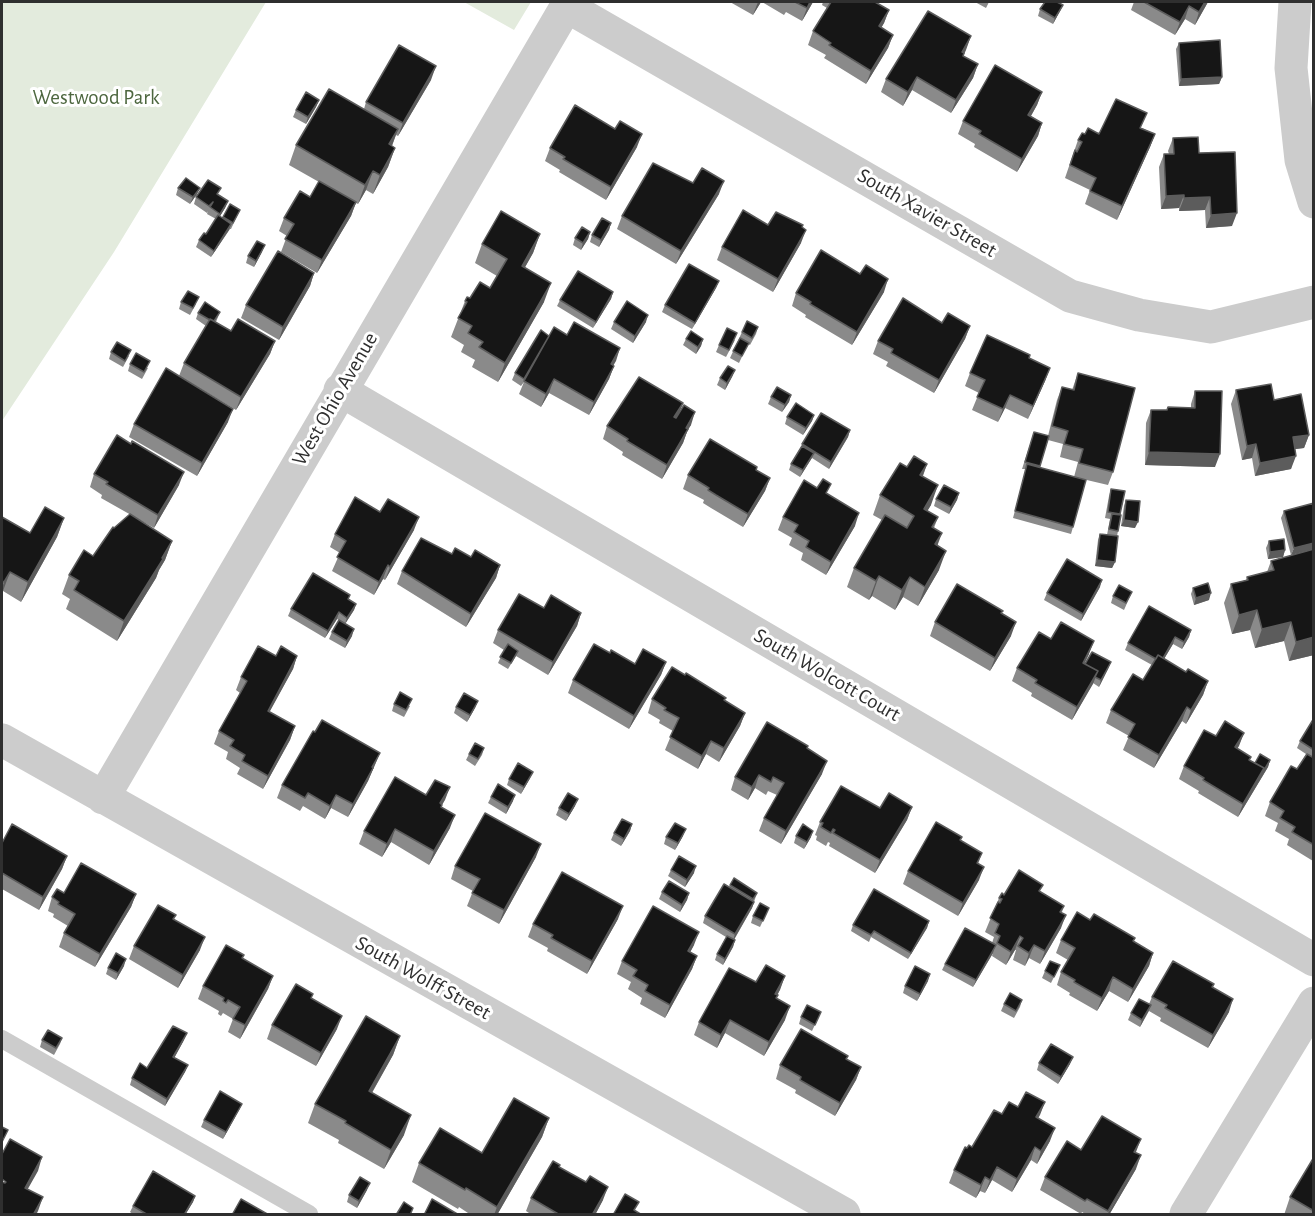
<!DOCTYPE html>
<html>
<head>
<meta charset="utf-8">
<style>
	body { margin:0 }
	#map { position:relative; width:1315px; height:1216px; overflow:hidden; background:#fff; font-family:"Alegreya Sans",sans-serif }
	canvas { display:block }
	.frame { position:absolute; inset:0; border:3px solid #2f2f2f; pointer-events:none }
</style>
</head>
<body>
<div id="map">
<canvas width="1315" height="1216"></canvas>
<div class="frame"></div>
</div>
<script>
const c = document.querySelector('canvas').getContext('2d');
c.lineJoin = 'round';
function fill(path, color) { c.fillStyle = color; c.fill(path, 'evenodd'); }
const toPath = rows => new Path2D(rows.map(r => 'M' + r).join(''));
function trace(path, color, width, dash) { c.strokeStyle = color; c.lineWidth = width; c.lineCap = dash ? 'butt' : 'round'; c.setLineDash(dash || []); c.stroke(path); }
function drawText(font, color, halo, rows, align = 'center') {
  c.font = font + ' "Alegreya Sans",sans-serif'; c.lineWidth = 6; c.setLineDash([]); c.textBaseline = 'middle'; c.strokeStyle = halo; c.fillStyle = color; for (const [text, x, y, turn = 0] of rows) {
    c.save(); c.translate(x, y); c.rotate((+turn || 0) * Math.PI / 180); c.textAlign = isNaN(turn) ? turn : align; if (halo) c.strokeText(text, 0, 0); c.fillText(text, 0, 0); c.restore();
  }
}
fill(toPath([
	[2,2,266,2,114,252,2,421],
	[464,2,531,2,514,30]
]), '#e3ebdd');
trace(toPath([
	[2,1039,309,1214]
]), '#ccc', 18);
trace(toPath([
	[1295,2,1291,68,1301,160,1314,202],
	[566,6,1070,296,1139,315,1211,327,1314,302],
	[340,390,1314,960],
	[2,740,844,1214],
	[103,798,569,2],
	[1186,1214,1314,1003]
]), '#ccc', 33);
fill(toPath([
	[730,2,761,2,753,15],
	[762,2,813,2,802,21,786,12,784,15],
	[823,2,875,2,889,10,884,23,881,28,893,35,888,48,866,84,824,58,826,55,808,45,813,31,827,8,822,5],
	[975,2,989,2,986,8],
	[1134,2,1208,2,1195,25,1185,19,1175,35,1131,10],
	[1063,5,1060,11,1053,24,1038,16,1040,9],
	[971,36,963,56,978,64,973,78,951,113,912,90,903,106,881,92,886,79],
	[1179,43,1222,77,1219,84,1179,86,1176,49],
	[431,80,398,136,396,135,392,146,395,148,388,167,373,194,366,190,358,204,356,203,351,216,317,273,281,252,287,236,279,231,284,218,310,197,319,182,289,165,296,145,364,109,366,102],
	[1042,92,1037,105,1031,116,1042,123,1038,136,1017,172,974,147,975,144,958,134,963,121],
	[319,100,316,107,306,124,293,117,296,110],
	[1142,128,1155,134,1150,147,1117,220,1085,204,1090,190,1065,178,1078,140,1085,134],
	[1173,138,1199,153,1232,226,1206,228,1205,210,1179,211,1179,208,1161,209,1159,167,1164,154,1169,154,1168,151],
	[637,147,606,200,559,172,560,170,545,161,550,148],
	[693,183,719,194,676,264,617,229,622,216],
	[178,188,197,194,190,204,176,195],
	[219,195,228,201,225,208,220,216,223,218,230,204,240,210,231,229,230,229,211,257,196,247,199,240,206,234,216,219,207,214,208,211,207,213,194,204,196,197],
	[611,223,609,230,599,247,590,242,592,235],
	[768,225,801,243,773,292,717,260,722,247],
	[590,232,588,239,581,250,573,245,575,238],
	[540,234,533,253,525,267,544,302,498,382,472,367,475,360,461,352,464,345,451,337,465,301,490,288,497,276,475,263,482,244],
	[262,252,254,267,246,263,248,256],
	[314,273,310,286,279,340,241,318,246,305],
	[719,281,716,288,692,329,662,312,665,305],
	[613,292,611,299,593,328,557,306,560,300],
	[884,292,852,345,805,317,806,315,792,306,796,293],
	[181,302,196,304,190,315,179,309],
	[220,312,216,322,231,331,275,341,270,354,236,410,181,377,228,422,197,476,129,437,134,424,179,376,184,363,206,326,196,319,198,313],
	[614,322,646,322,633,343,611,329],
	[942,323,970,326,965,339,934,393,886,366,888,362,873,354,878,341],
	[758,327,756,334,750,345,748,344,739,363,730,358,742,332],
	[567,335,620,348,613,366,614,366,609,379,589,415,549,393,541,407,519,394,524,382,521,386,512,380,515,373,549,336],
	[686,339,703,339,701,346,696,354,683,345],
	[735,340,726,357,716,352,719,345],
	[111,352,129,356,123,367,109,359],
	[1029,358,1050,368,1045,381,1028,419,1005,408,998,422,972,410,979,393,965,386,970,373],
	[130,364,148,368,142,379,128,371],
	[735,370,732,377,725,390,717,385,720,378],
	[1078,373,1113,472,1108,485,1074,477,1078,462,1060,457,1063,444,1048,440,1039,467,1073,527,1071,534,1013,518,1026,469,1022,469,1034,432,1048,436,1057,400,1062,387,1072,390],
	[1236,390,1274,400,1309,435,1304,448,1295,449,1291,469,1255,476,1252,458,1242,460,1231,404],
	[1195,391,1215,467,1145,465,1146,423,1151,410,1167,410,1168,407,1191,408,1191,404],
	[791,395,789,402,782,412,768,404,771,397],
	[683,403,679,412,691,425,688,429,683,443,662,479,622,455,623,452,603,439,607,426],
	[821,413,850,430,848,437,829,469,812,458,800,477,789,470,791,464],
	[814,415,812,421,803,435,785,424,787,417],
	[927,464,923,476,931,505,927,511,938,517,934,528,938,546,939,570,918,606,903,597,895,610,872,596,869,600,847,587,854,568,882,520,873,515,880,495,907,467],
	[756,470,770,478,765,491,743,527,711,508,703,503,704,500,683,489,688,475],
	[94,474,179,485,154,528,101,498,102,495,90,487],
	[1111,489,1125,491,1120,515,1118,531,1117,536,1115,562,1112,568,1095,566,1098,540,1100,534,1107,535,1110,519,1105,518,1109,496],
	[959,493,957,500,949,514,934,506,936,499],
	[827,494,855,526,826,575,801,560,803,553,789,545,792,538,778,530,783,517],
	[1126,500,1135,528,1121,526,1124,506],
	[1314,503,1291,555,1281,518,1284,511],
	[380,512,414,530,385,580,383,579,374,595,332,571,340,553,330,547,335,534],
	[2,517,30,533,64,518,57,537,21,602,3,591,2,593],
	[172,541,165,560,159,570,156,578,117,641,66,609,70,599,62,594,69,575,93,556],
	[1269,541,1285,550,1283,557,1268,559,1266,548],
	[471,557,500,565,496,578,466,627,397,584,402,571],
	[1271,561,1314,655,1289,661,1284,641,1255,648,1250,630,1232,634,1224,603,1231,584,1246,580,1247,577,1267,572],
	[1100,587,1081,621,1044,600,1047,593],
	[1193,588,1209,600,1194,605,1191,594],
	[1132,592,1124,610,1111,603,1113,596],
	[350,595,348,599,356,604,354,610,345,624,352,636,345,648,329,639,332,632,339,620,337,619,325,638,288,616,291,609],
	[544,608,581,613,577,626,548,675,516,656,508,669,498,663,504,650,493,643,498,630],
	[935,622,1011,636,990,671,930,636],
	[1191,630,1189,637,1182,649,1173,644,1164,659,1186,672,1208,681,1203,695,1186,724,1182,721,1154,768,1123,750,1129,736,1106,723,1111,710,1143,680,1152,665,1125,650,1128,643],
	[1051,639,1089,654,1085,663,1111,662,1108,669,1099,687,1093,683,1072,720,1031,696,1032,693,1012,681,1017,668],
	[610,653,635,664,666,662,661,675,629,729,568,693,573,680],
	[276,656,297,656,293,669,269,712,295,726,290,740,263,789,237,774,240,768,226,759,228,752,214,744,219,731,240,693,236,690,241,677],
	[652,699,725,701,745,713,740,726,719,762,706,754,698,769,665,750,673,731,659,723,660,720,648,713],
	[478,701,475,708,467,722,454,713,456,707],
	[394,704,410,706,404,717,392,711],
	[1314,718,1314,860,1313,861,1287,845,1289,839,1275,831,1278,823,1265,816,1270,802,1297,769,1306,754,1297,748,1300,741],
	[1244,733,1237,749,1250,760,1255,763,1270,760,1268,767,1238,817,1198,793,1199,791,1179,779,1184,766,1216,736],
	[808,746,807,749,822,774,781,844,759,831,764,818,777,795,768,791,766,795,755,788,748,800,731,790,735,777],
	[484,748,482,755,475,766,466,760,469,754],
	[380,753,368,781,348,817,331,808,325,819,303,806,300,811,277,798,282,785],
	[530,778,521,794,507,785,509,779],
	[450,787,441,807,450,828,429,865,391,842,382,857,359,844,364,831,426,795],
	[491,797,513,801,506,814,488,803],
	[575,806,566,821,556,815,559,808],
	[912,807,907,820,875,873,829,846,830,843,828,842,826,846,816,840,817,836,815,835,820,822,880,808],
	[632,824,630,831,621,846,611,840,614,833],
	[683,836,675,850,664,844,666,837],
	[796,836,811,837,804,849,794,843],
	[962,837,960,841,982,853,978,864,979,880,958,916,903,884,908,871],
	[2,843,67,856,62,869,39,910,2,889],
	[536,857,499,924,467,906,473,891,451,879,455,866],
	[671,870,694,873,685,887,668,876],
	[734,878,757,893,752,908,734,940,735,940,733,947,723,965,715,960,717,954,726,937,703,923,705,916,729,887],
	[662,892,689,893,687,900,680,912,659,899],
	[1040,892,1064,906,1062,912,1061,928,1040,964,1029,958,1025,966,1013,960,1016,950,1015,950,1006,965,992,956,993,953,973,987,942,970,945,964,992,943,994,937,985,932,999,898,1004,895],
	[64,893,136,894,131,907,95,967,59,947,64,933,68,926,53,917,54,914,48,911,52,897],
	[769,908,760,927,751,923,753,916],
	[176,915,174,919,200,950,178,988,129,959,134,946],
	[618,919,587,974,547,951,548,948,528,937,533,924],
	[1090,920,1135,938,1133,942,1153,953,1149,966,1128,1002,1109,991,1097,1011,1069,995,1070,993,1057,985,1061,972,1068,960,1056,953,1061,940],
	[929,921,927,928,908,959,871,937,869,942,851,931,853,925],
	[694,945,690,952,697,956,692,969,665,1018,640,1004,642,998,628,989,631,982,617,974,622,961],
	[243,959,273,976,268,989,240,1039,228,1032,233,1019,223,1013,221,1016,218,1014,219,1011,198,999,203,986],
	[1060,965,1051,983,1042,978,1045,971],
	[124,966,116,980,106,974,108,968],
	[785,976,776,999,785,1020,764,1056,725,1033,717,1048,694,1035,699,1022,756,982],
	[928,981,917,1001,903,993,905,986],
	[1214,984,1213,987,1229,1012,1208,1048,1160,1021,1161,1018,1149,1011,1140,1027,1128,1020,1131,1013,1149,1004,1152,997],
	[313,994,311,998,337,1029,316,1066,267,1039,272,1025],
	[1022,1000,1020,1007,1014,1018,1001,1011,1004,1004],
	[821,1012,812,1031,799,1024,801,1017],
	[400,1036,393,1055,372,1093,404,1135,384,1169,338,1143,339,1140,308,1123,315,1104],
	[62,1038,60,1044,54,1055,40,1047,42,1040],
	[184,1040,174,1058,188,1065,185,1072,165,1106,130,1085,132,1078],
	[1039,1063,1070,1064,1058,1084,1037,1070],
	[780,1065,861,1067,856,1080,835,1116,795,1093,796,1090,776,1079],
	[1045,1102,1038,1118,1050,1141,1037,1164,1031,1160,1012,1192,992,1180,985,1193,980,1191,976,1198,949,1183,954,1170,967,1148,972,1147,1002,1114,1018,1107],
	[242,1104,239,1110,223,1139,201,1127,204,1120],
	[549,1118,542,1137,497,1215,471,1215,459,1207,458,1209,412,1182,419,1163,482,1153],
	[1081,1150,1136,1153,1136,1169,1109,1215,1087,1215,1082,1212,1081,1214,1040,1190,1045,1177],
	[1314,1157,1314,1215,1284,1215,1290,1197],
	[559,1167,603,1200,595,1215,532,1215,526,1211,531,1198],
	[367,1190,357,1208,347,1202,349,1195],
	[195,1196,193,1202,185,1215,134,1215,130,1212,133,1206]
]), '#8a8a8a');
fill(toPath([
	[758,2,761,2,753,15],
	[810,2,813,2,802,21,807,8],
	[1205,2,1208,2,1195,25,1199,12],
	[1063,5,1060,11,1053,24,1055,18],
	[1189,6,1185,19,1175,35,1180,22],
	[889,10,884,23,874,40,879,26],
	[893,35,888,48,866,84,871,71],
	[971,36,966,50,959,66,962,52],
	[978,64,973,78,951,113,956,100],
	[436,66,431,80,398,136,403,123],
	[917,77,912,90,903,106,908,92],
	[1222,77,1219,84,1179,86,1181,79],
	[1042,92,1037,105,1024,128,1028,115],
	[319,100,316,107,306,124,308,117],
	[1042,123,1038,136,1017,172,1022,159],
	[398,129,391,148,389,144],
	[642,134,637,147,606,200,611,187],
	[1155,134,1150,147,1117,220,1122,206],
	[395,148,388,167,373,194,380,175],
	[373,171,366,190,358,204,365,185],
	[724,181,719,194,676,264,681,251],
	[200,188,197,194,190,204,193,197],
	[1184,195,1179,208,1161,209,1166,196],
	[1210,197,1205,210,1179,211,1184,198],
	[228,201,225,208,217,221,220,214],
	[356,202,351,216,317,273,322,260],
	[1237,213,1232,226,1206,228,1211,215],
	[611,223,609,230,599,247,601,240],
	[231,224,229,230,211,257,214,251],
	[806,230,801,243,773,292,778,279],
	[590,232,588,239,581,250,583,243],
	[540,234,533,253,515,285,522,266],
	[265,245,262,252,254,267,256,261],
	[314,273,310,286,279,340,283,327],
	[888,279,884,292,852,345,857,332],
	[719,281,716,288,692,329,695,323],
	[551,283,544,302,498,382,505,363],
	[613,292,611,299,593,328,596,322],
	[648,315,646,322,633,343,635,336],
	[970,326,965,339,934,393,939,380],
	[703,339,701,346,696,354,698,347],
	[275,341,270,354,236,410,241,397],
	[620,348,616,361,606,378,611,364],
	[614,366,609,379,589,415,594,402],
	[1050,368,1045,381,1028,419,1033,406],
	[735,370,732,377,725,390,727,383],
	[554,379,549,393,541,407,546,394],
	[791,395,789,402,782,412,785,405],
	[1010,395,1005,408,998,422,1003,409],
	[683,403,678,416,669,430,674,417],
	[233,409,228,422,197,476,202,463],
	[695,412,691,425,681,441,686,428],
	[814,415,812,421,803,435,806,428],
	[688,429,683,443,662,479,667,465],
	[850,430,848,437,829,469,831,462],
	[1309,435,1304,448,1288,450,1293,437],
	[1256,444,1252,458,1242,460,1247,446],
	[1149,452,1220,454,1215,467,1145,465],
	[814,453,811,459,800,477,803,470],
	[1296,456,1291,469,1255,476,1260,463],
	[927,464,920,483,920,475],
	[184,472,179,485,154,528,158,515],
	[770,478,765,491,743,527,748,514],
	[938,485,931,505,917,528,924,509],
	[959,493,957,500,949,514,951,507],
	[859,513,855,526,826,575,831,562],
	[419,517,414,530,385,580,390,567],
	[64,518,57,537,21,602,28,582],
	[1124,520,1138,522,1135,528,1121,526],
	[942,533,935,552,935,544],
	[172,541,165,560,159,570,156,578,117,641,124,621],
	[1314,543,1314,549,1291,555,1294,548],
	[1285,550,1283,557,1268,559,1270,552],
	[946,551,939,570,918,606,925,587],
	[1097,560,1115,562,1112,568,1095,566],
	[388,565,383,579,374,595,379,582],
	[500,565,496,578,466,627,471,614],
	[10,572,3,591,2,593,2,588,4,582],
	[879,576,872,596,869,600,876,581],
	[910,577,903,597,895,610,902,590],
	[1102,580,1100,587,1081,621,1083,614],
	[1211,593,1209,600,1194,605,1196,598],
	[356,604,354,610,345,624,347,618],
	[1257,610,1250,630,1232,634,1239,615],
	[339,612,337,619,325,638,328,631],
	[581,613,577,626,548,675,553,662],
	[1016,622,1011,636,990,671,995,658],
	[1291,622,1284,641,1255,648,1262,629],
	[354,629,352,636,345,648,347,641],
	[1191,630,1189,637,1182,649,1184,642],
	[1175,637,1173,644,1158,669,1161,662],
	[1314,637,1314,655,1289,661,1296,642],
	[1094,641,1089,654,1078,676,1083,663],
	[297,656,293,669,263,724,268,711],
	[666,662,661,675,629,729,634,716],
	[1111,662,1108,669,1099,687,1101,680],
	[1098,671,1093,684,1072,720,1077,707],
	[1208,681,1203,695,1186,724,1191,710],
	[478,701,475,708,467,722,470,715],
	[1187,707,1182,721,1154,768,1159,755],
	[745,713,740,726,719,762,724,748],
	[295,726,290,740,263,789,268,776],
	[1244,733,1239,746,1230,760,1235,747],
	[711,741,706,754,698,769,702,756],
	[380,753,368,781,348,817,353,804],
	[1270,760,1268,767,1238,817,1243,804,1264,768],
	[827,761,822,774,781,844,786,831],
	[533,772,530,778,521,794,524,787],
	[759,775,755,788,748,800,752,787],
	[450,787,445,800,442,805,440,803],
	[336,795,331,808,325,819,330,806],
	[515,795,513,801,506,814,508,807],
	[578,799,575,806,566,821,569,814],
	[912,807,907,820,875,873,880,860],
	[455,815,450,828,429,865,434,851],
	[632,824,630,831,621,846,624,839],
	[395,829,391,842,382,857,387,844],
	[686,829,683,836,675,850,678,843],
	[813,831,811,837,804,849,807,842],
	[541,844,536,857,499,924,504,910],
	[67,856,62,869,39,910,43,897],
	[696,866,694,873,685,887,687,880],
	[984,867,979,880,958,916,963,903],
	[689,893,687,900,680,912,682,905],
	[136,894,131,907,95,967,100,954],
	[754,902,752,908,733,941,735,934],
	[623,906,618,919,587,974,592,961],
	[1066,915,1061,928,1040,964,1045,951],
	[929,921,927,928,908,959,911,953],
	[699,932,694,945,684,964,688,951],
	[1020,936,1015,950,1006,965,1011,952],
	[205,937,200,950,178,988,183,975],
	[735,940,733,947,723,965,725,959],
	[1034,945,1029,958,1025,966,1029,953],
	[995,946,993,953,973,987,976,980],
	[1153,953,1149,966,1128,1002,1133,989],
	[697,956,692,969,665,1018,670,1005],
	[126,959,124,966,116,980,118,973],
	[930,974,928,981,917,1001,920,994],
	[273,976,268,989,240,1039,245,1025],
	[785,976,780,990,770,1007,775,994],
	[1113,977,1109,991,1097,1011,1102,998],
	[1233,999,1229,1012,1208,1048,1213,1035],
	[1151,1005,1148,1012,1140,1027,1142,1020],
	[790,1006,785,1020,764,1056,769,1042],
	[342,1016,337,1029,316,1066,321,1053],
	[730,1020,725,1033,717,1048,721,1035],
	[187,1033,184,1040,171,1064,173,1057],
	[400,1036,393,1055,362,1110,369,1091],
	[1073,1057,1070,1064,1058,1084,1061,1077],
	[188,1065,185,1072,165,1106,167,1099],
	[861,1067,856,1080,835,1116,840,1103],
	[1045,1102,1040,1115,1031,1130,1036,1117],
	[242,1104,239,1110,223,1139,226,1132],
	[411,1115,404,1135,384,1169,391,1150],
	[549,1118,542,1137,497,1215,494,1215,497,1207],
	[1055,1128,1050,1141,1037,1164,1041,1151],
	[1141,1139,1136,1152,1134,1152],
	[1035,1147,1031,1160,1012,1192,1017,1179],
	[1141,1155,1136,1169,1109,1215,1107,1215],
	[42,1157,38,1171,21,1201,25,1188],
	[997,1167,992,1180,985,1193,990,1180],
	[985,1177,980,1191,976,1198,981,1185],
	[370,1183,367,1190,357,1208,359,1201],
	[608,1187,603,1200,595,1215,592,1215],
	[195,1196,193,1202,185,1215,184,1215],
	[43,1197,38,1211,36,1215,33,1215]
]), '#5c5c5c');
const building = toPath([
	[795,2,810,2,807,8,795,2],
	[831,2,875,2,889,10,879,26,893,35,871,71,829,45,831,43,813,31,831,2],
	[1045,2,1057,2,1063,5,1055,18,1040,9,1045,2],
	[1144,2,1205,2,1199,12,1189,6,1180,22,1144,2],
	[928,11,971,36,962,52,964,53,963,56,978,64,956,100,917,77,908,92,886,79,928,11],
	[1220,40,1222,77,1181,79,1179,43,1220,40],
	[399,45,436,66,403,123,366,102,399,45],
	[995,65,1042,92,1028,115,1042,123,1022,159,979,134,981,131,963,121,995,65],
	[329,89,398,129,389,144,395,148,380,175,373,171,365,185,296,145,329,89],
	[306,92,319,100,308,117,296,110,306,92],
	[1116,99,1147,113,1140,128,1155,134,1122,206,1090,191,1096,178,1070,165,1075,150,1077,152,1082,142,1078,140,1082,133,1085,134,1088,128,1099,134,1116,99],
	[575,105,615,129,620,121,642,134,611,187,563,159,565,157,550,148,575,105],
	[1198,137,1199,153,1235,152,1237,213,1211,215,1210,197,1184,198,1184,195,1166,196,1164,154,1174,154,1173,138,1198,137],
	[653,163,693,183,702,168,724,181,681,251,622,216,653,163],
	[186,178,200,188,193,197,178,188,186,178],
	[208,180,221,188,217,194,228,201,220,214,210,207,213,202,209,206,196,197,208,180],
	[319,181,356,202,322,260,285,239,294,224,284,218,300,191,310,197,319,181],
	[230,204,240,210,233,223,223,217,230,204],
	[743,210,768,225,776,212,803,225,802,227,806,230,778,279,722,247,743,210],
	[501,211,540,234,522,266,551,283,505,363,479,347,483,342,468,333,472,326,458,318,467,302,465,301,467,297,470,298,480,282,490,288,507,259,482,244,501,211],
	[218,215,231,224,214,251,199,240,204,233,206,234,218,215],
	[602,218,611,223,601,240,592,235,602,218],
	[582,227,590,232,583,243,575,238,582,227],
	[257,241,265,245,256,261,248,256,257,241],
	[821,250,860,274,866,265,888,279,857,332,810,304,811,302,796,293,821,250],
	[278,251,314,273,283,327,246,305,278,251],
	[689,264,719,281,695,323,665,305,689,264],
	[578,271,613,292,596,322,560,300,578,271],
	[188,291,199,297,193,308,181,302,188,291],
	[903,298,942,323,948,313,970,326,939,380,891,353,893,349,878,341,903,298],
	[627,301,648,315,635,336,614,322,627,301],
	[205,302,220,312,214,321,210,319,210,320,198,313,205,302],
	[210,319,231,331,238,319,275,341,241,397,184,363,210,319],
	[747,321,758,327,752,338,742,332,747,321],
	[574,322,620,348,611,364,614,366,594,402,554,379,546,394,524,381,554,327,567,335,574,322],
	[727,328,737,333,729,350,719,345,727,328],
	[541,330,549,336,524,379,515,373,541,330],
	[691,331,703,339,698,347,686,339,691,331],
	[987,335,1030,355,1029,358,1050,368,1033,406,1010,395,1003,409,977,397,985,380,970,373,987,335],
	[740,338,749,343,742,356,733,351,740,338],
	[117,342,131,350,125,361,111,352,117,342],
	[136,353,150,361,144,372,130,364,136,353],
	[728,366,735,370,727,383,720,378,728,366],
	[166,368,233,409,202,463,134,424,166,368],
	[1078,373,1135,388,1113,472,1079,463,1083,449,1064,444,1068,431,1052,426,1062,387,1074,390,1078,373],
	[639,377,683,403,674,417,676,418,684,405,695,412,686,428,688,429,667,465,627,441,628,439,607,426,639,377],
	[1271,384,1274,400,1301,394,1309,435,1293,437,1296,456,1260,463,1256,444,1247,446,1236,390,1271,384],
	[777,387,791,395,785,405,771,397,777,387],
	[1195,391,1222,391,1220,454,1149,452,1151,410,1167,410,1168,407,1195,408,1195,391],
	[796,403,814,415,806,428,787,417,796,403],
	[821,413,850,430,831,462,802,444,821,413],
	[1034,432,1049,436,1040,466,1025,462,1034,432],
	[117,435,131,444,132,441,184,472,158,515,106,484,108,482,94,474,117,435],
	[710,439,757,467,756,470,770,478,748,514,716,495,708,490,709,488,688,475,710,439],
	[802,446,814,453,803,470,791,464,802,446],
	[914,456,927,464,920,475,938,485,924,509,938,517,932,527,942,533,935,544,946,551,925,587,910,577,902,590,879,576,876,581,854,568,885,515,907,528,914,516,880,495,900,463,907,467,914,456],
	[1027,464,1086,480,1073,527,1015,511,1027,464],
	[823,479,831,484,826,493,859,513,831,562,806,547,809,541,794,532,798,525,783,517,804,480,817,488,823,479],
	[944,485,959,493,951,507,936,499,944,485],
	[1111,489,1125,491,1120,514,1108,512,1111,489],
	[355,497,380,512,388,499,419,517,390,567,388,565,379,582,337,557,346,541,335,534,355,497],
	[1126,500,1140,501,1138,522,1124,520,1126,500],
	[1314,503,1314,543,1294,548,1284,511,1314,503],
	[45,507,64,518,28,582,10,572,4,582,2,581,2,517,30,533,45,507],
	[130,514,172,541,162,558,163,559,124,621,74,590,79,581,69,575,84,550,93,556,113,527,114,528,130,514],
	[1112,514,1121,515,1118,531,1109,529,1112,514],
	[1100,534,1118,536,1115,562,1097,560,1100,534],
	[421,538,452,554,455,548,471,557,475,550,500,565,471,614,402,571,421,538],
	[1284,539,1285,550,1270,552,1269,541,1284,539],
	[1314,549,1314,637,1296,642,1291,622,1262,629,1257,610,1239,615,1231,584,1248,580,1247,577,1274,570,1271,561,1314,549],
	[1067,559,1102,580,1083,614,1047,593,1067,559],
	[313,573,350,595,348,599,356,604,347,618,339,612,328,631,291,609,313,573],
	[1208,583,1211,593,1196,598,1193,588,1208,583],
	[957,584,1003,611,1001,613,1016,622,995,658,935,622,957,584],
	[1119,585,1132,592,1126,603,1113,596,1119,585],
	[519,594,544,608,551,595,581,613,553,662,498,630,519,594],
	[1149,606,1191,630,1184,642,1175,637,1163,658,1158,655,1156,659,1128,643,1149,606],
	[339,620,354,629,347,641,332,632,339,620],
	[1061,622,1094,641,1083,663,1098,671,1077,707,1035,683,1037,680,1017,668,1039,632,1051,639,1061,622],
	[508,644,518,651,511,663,500,657,508,644],
	[594,644,610,653,611,650,635,664,643,649,666,662,634,716,573,680,594,644],
	[258,646,276,656,281,646,297,656,268,711,295,726,268,776,242,761,245,755,230,746,234,740,219,731,247,681,241,677,258,646],
	[1092,652,1111,662,1101,680,1095,677,1098,671,1085,664,1092,652],
	[1158,655,1186,672,1188,669,1208,681,1191,710,1187,707,1159,755,1128,737,1135,724,1111,710,1133,674,1143,680,1158,655],
	[672,667,685,675,686,673,726,698,724,700,745,713,724,748,711,741,702,756,670,737,679,718,664,710,666,708,652,699,672,667],
	[400,692,412,699,406,710,394,704,400,692],
	[464,693,478,701,470,715,456,707,464,693],
	[1314,718,1314,750,1300,741,1314,718],
	[322,720,380,753,372,767,373,768,353,804,336,795,330,806,308,793,305,798,282,785,313,731,315,732,322,720],
	[1225,721,1244,733,1235,747,1251,757,1249,760,1264,768,1243,804,1203,780,1204,778,1184,766,1204,730,1216,736,1225,721],
	[767,722,808,746,807,748,827,761,786,831,764,818,784,783,773,777,771,782,759,775,752,787,735,777,767,722],
	[475,743,484,748,478,759,469,754,475,743],
	[1260,754,1270,760,1263,772,1264,768,1255,763,1260,754],
	[1307,754,1314,758,1314,845,1292,832,1295,827,1280,818,1284,811,1270,802,1291,766,1297,769,1307,754],
	[518,763,533,772,524,787,509,779,518,763],
	[395,777,426,795,435,780,450,787,440,803,442,805,441,807,455,815,434,851,395,829,387,844,364,831,395,777],
	[498,784,515,795,508,807,491,797,498,784],
	[841,786,880,808,889,793,912,807,880,860,833,833,835,830,833,829,831,833,821,827,823,823,820,822,841,786],
	[568,793,578,799,569,814,559,808,568,793],
	[485,813,541,844,504,910,472,893,480,879,455,866,485,813],
	[622,819,632,824,624,839,614,833,622,819],
	[936,822,962,837,960,840,982,853,977,863,984,867,963,903,908,871,936,822],
	[675,823,686,829,678,843,666,837,675,823],
	[12,824,67,856,43,897,2,873,2,843,12,824],
	[803,824,813,831,807,842,796,836,803,824],
	[679,856,696,866,687,880,671,870,679,856],
	[81,863,136,894,100,954,64,933,75,914,58,904,59,902,52,897,57,889,64,893,81,863],
	[1019,870,1043,885,1039,891,1064,906,1060,912,1066,915,1045,951,1034,945,1029,953,1018,946,1023,938,1020,936,1011,952,997,943,1000,936,995,933,999,924,990,918,998,902,1000,903,1002,899,999,898,1002,893,1004,895,1019,870],
	[562,872,623,906,592,961,551,938,553,935,533,924,562,872],
	[734,878,757,893,753,899,730,885,734,878],
	[669,881,689,893,682,905,662,892,669,881],
	[724,884,754,902,735,934,705,916,724,884],
	[874,889,929,921,911,953,874,931,871,935,853,925,874,889],
	[760,903,769,908,763,921,753,916,760,903],
	[158,905,176,915,173,919,205,937,183,975,134,946,158,905],
	[653,906,699,932,688,951,697,956,670,1005,645,991,648,985,633,976,637,970,622,961,653,906],
	[1077,912,1090,920,1094,914,1135,938,1133,941,1153,953,1133,989,1113,977,1102,998,1074,982,1075,980,1061,972,1075,948,1061,940,1077,912],
	[965,928,996,945,976,980,945,964,965,928],
	[727,936,735,940,725,959,717,954,727,936],
	[226,945,244,955,242,958,273,976,245,1025,233,1019,240,1007,228,1000,226,1003,223,1001,224,998,203,986,226,945],
	[116,953,126,959,118,973,108,968,116,953],
	[1050,961,1060,965,1054,977,1045,971,1050,961],
	[1173,961,1214,984,1212,987,1233,999,1213,1035,1165,1008,1167,1005,1152,997,1173,961],
	[766,965,785,976,775,994,778,995,776,998,790,1006,769,1042,730,1020,721,1035,699,1022,729,968,756,982,766,965],
	[915,966,930,974,920,994,905,986,915,966],
	[296,984,313,994,311,998,342,1016,321,1053,272,1025,296,984],
	[1010,993,1022,1000,1016,1011,1004,1004,1010,993],
	[1139,999,1151,1005,1142,1020,1131,1013,1139,999],
	[807,1005,821,1012,815,1025,801,1017,807,1005],
	[366,1016,400,1036,369,1091,411,1115,391,1150,345,1123,346,1121,315,1104,366,1016],
	[173,1026,187,1033,173,1057,188,1065,167,1099,132,1078,140,1063,147,1068,173,1026],
	[801,1029,848,1056,846,1059,861,1067,840,1103,800,1080,801,1077,780,1065,801,1029],
	[48,1030,62,1038,56,1048,42,1040,48,1030],
	[1051,1044,1073,1057,1061,1077,1039,1063,1051,1044],
	[220,1091,242,1104,226,1132,204,1120,220,1091],
	[1026,1092,1045,1102,1036,1117,1055,1128,1041,1151,1035,1147,1017,1179,997,1167,990,1180,985,1177,981,1185,954,1170,965,1147,967,1148,969,1145,972,1147,994,1110,1002,1114,1009,1102,1018,1107,1026,1092],
	[514,1098,549,1118,497,1207,466,1188,465,1190,419,1163,440,1128,482,1153,514,1098],
	[1102,1116,1141,1139,1134,1152,1141,1155,1108,1211,1087,1199,1085,1201,1045,1177,1067,1141,1081,1150,1102,1116],
	[2,1127,8,1130,2,1142,2,1127],
	[10,1139,42,1157,25,1188,43,1197,33,1215,2,1215,2,1182,5,1183,6,1182,2,1179,2,1154,10,1139],
	[1314,1157,1314,1211,1290,1197,1314,1157],
	[553,1161,560,1165,559,1167,586,1182,590,1176,608,1187,592,1215,560,1215,531,1198,553,1161],
	[153,1171,195,1196,184,1215,148,1215,133,1206,153,1171],
	[360,1177,370,1183,359,1201,349,1195,360,1177],
	[625,1194,639,1202,634,1210,642,1215,613,1215,625,1194],
	[241,1199,269,1215,232,1215,241,1199],
	[432,1199,459,1215,424,1215,432,1199],
	[404,1202,413,1208,410,1215,396,1215,404,1202]
]);
fill(building, '#161616');
trace(building, '#5c5c5c', 1.5);
drawText('21px', '#4d673f', '#fff', [
	["Westwood Park",96,98]
]);
drawText('21px', '#2f2f2f', '#fff', [
	["South Xavier Street",927,213,30],
	["West Ohio Avenue",335,399,-60],
	["South Wolcott Court",827,675,30],
	["South Wolff Street",423,978,29]
]);
</script>
</body>
</html>
